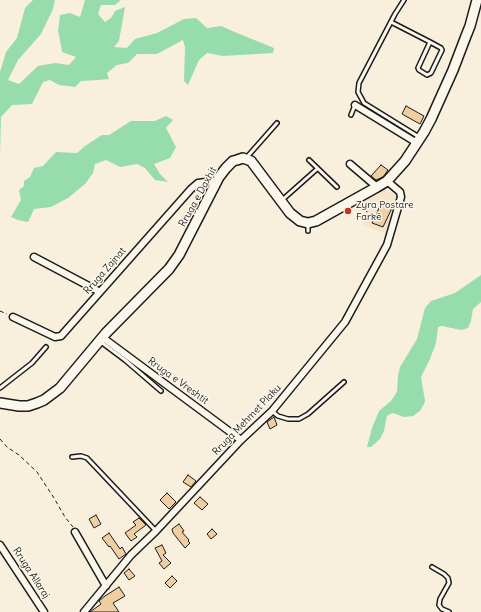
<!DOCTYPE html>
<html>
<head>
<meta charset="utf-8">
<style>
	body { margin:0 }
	canvas { display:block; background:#f9efdd }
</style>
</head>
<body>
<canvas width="481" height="612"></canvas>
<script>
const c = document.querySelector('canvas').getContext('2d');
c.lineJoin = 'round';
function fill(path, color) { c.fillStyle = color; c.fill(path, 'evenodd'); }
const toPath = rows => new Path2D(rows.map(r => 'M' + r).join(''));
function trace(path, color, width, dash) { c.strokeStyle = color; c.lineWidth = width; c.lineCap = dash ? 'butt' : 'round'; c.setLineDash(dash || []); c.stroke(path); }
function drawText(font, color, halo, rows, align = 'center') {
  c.font = font + ' Delius,sans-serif'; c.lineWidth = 3; c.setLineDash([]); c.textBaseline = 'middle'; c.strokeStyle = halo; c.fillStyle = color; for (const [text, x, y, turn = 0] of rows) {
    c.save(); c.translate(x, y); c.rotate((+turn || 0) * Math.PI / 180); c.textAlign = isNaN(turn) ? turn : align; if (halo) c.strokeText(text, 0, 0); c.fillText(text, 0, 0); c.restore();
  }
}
fill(toPath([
	[385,189,399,196,385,233,364,226,353,206]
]), '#f6e5cb');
fill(toPath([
	[33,0,55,0,53,9,41,34,18,60,8,80,19,84,38,66,55,63,69,65,76,57,62,52,60,40,58,31,60,15,70,13,80,17,85,0,121,0,115,5,101,5,98,14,105,22,111,18,115,11,125,7,119,41,114,47,127,48,135,39,157,33,184,19,196,18,207,28,221,26,237,33,274,48,273,53,223,56,207,53,199,60,188,85,184,81,185,47,183,40,157,54,137,54,128,63,117,65,107,73,109,79,98,80,81,81,75,87,59,85,50,80,43,82,32,104,12,105,1,117,0,157,0,72,6,52,17,38,25,8],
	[166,116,173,120,166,128,176,147,170,158,154,164,160,174,168,182,155,180,145,168,137,164,120,167,106,160,95,164,93,173,85,184,68,198,51,207,34,209,28,222,18,220,11,217,21,200,19,190,24,186,24,181,30,177,34,168,43,166,56,152,77,153,85,146,102,135,109,135,131,121,155,121],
	[481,275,481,302,473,309,471,321,468,328,461,330,442,326,438,327,436,343,430,359,421,377,425,401,424,404,420,411,413,416,404,417,393,413,390,414,387,416,384,431,380,439,371,447,367,447,372,428,379,411,391,401,397,392,398,376,400,367,417,339,425,308,431,301,455,293]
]), '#96ddab');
const building = toPath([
	[406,106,424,116,420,124,402,114,406,106],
	[381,165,388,170,383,177,376,180,371,176,381,165],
	[382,202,393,206,383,227,372,223,382,202],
	[274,417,277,425,270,429,267,422,274,417],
	[188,475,196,481,191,487,183,482,188,475],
	[167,493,176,502,169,509,160,500,167,493],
	[200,497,208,504,202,510,194,503,200,497],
	[96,515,101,524,94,528,89,519,96,515],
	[139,518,146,525,134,534,137,537,131,541,125,533,136,525,133,522,139,518],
	[179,524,184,531,182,532,189,540,188,541,190,543,185,548,173,533,172,529,179,524],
	[212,529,217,534,211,539,207,534,212,529],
	[109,533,120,549,122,547,126,554,119,559,110,546,109,547,102,538,109,533],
	[162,545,166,553,163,555,171,563,164,569,159,563,162,561,155,548,162,545],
	[129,569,135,576,129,580,124,573,129,569],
	[172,576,177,581,170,588,165,583,172,576],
	[119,587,125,596,113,603,119,612,90,612,101,604,99,601,105,596,119,587]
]);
fill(building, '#efcfa1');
trace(building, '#1c1c1c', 1);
const lane = toPath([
	[404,0,395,14,359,83,358,92,364,103,419,137],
	[391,22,430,42,441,48,442,50,431,73,427,75,419,70,418,68,430,42],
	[351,115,355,105],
	[247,157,277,123],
	[309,160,337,187],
	[281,201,317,169],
	[308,223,308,231],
	[101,342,125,360,161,391],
	[0,388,32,363,46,347],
	[272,411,278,416,288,419,299,419,308,414,344,382],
	[72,457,81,456,87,458,156,531],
	[432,567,444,574,448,578,449,583,440,599,439,605,442,609,449,612]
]);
const street = toPath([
	[355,105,417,143],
	[350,164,377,187],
	[34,257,100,292],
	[13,317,55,337,61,336,191,189,198,183,206,182,216,182],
	[102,337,241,440],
	[75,532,106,586],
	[0,545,44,612],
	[84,612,131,555,156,531,241,440,272,411,345,322,387,245,401,197,400,192,387,181]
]);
const secondary = toPath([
	[0,403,19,406,28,406,37,403,44,400,60,388,106,333,169,269,179,255,219,177,226,168,233,161,237,160,243,158,251,161,290,213,300,221,308,223,316,221,377,187,387,181,405,161,424,132,431,119,453,70,466,36,470,26,477,0]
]);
trace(lane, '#1c1c1c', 6);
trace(street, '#1c1c1c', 9);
trace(secondary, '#1c1c1c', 12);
trace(toPath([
	[360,204,368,213],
	[0,311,7,314],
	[0,439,7,447,19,455,37,472,54,498,65,517,73,527]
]), '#1c1c1c', 1, [4, 3]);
trace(lane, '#fbf7ec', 3);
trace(street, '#fbf7ec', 6);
trace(secondary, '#fbf7ec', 9);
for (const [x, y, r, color] of [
	[348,211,4,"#c8321e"]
]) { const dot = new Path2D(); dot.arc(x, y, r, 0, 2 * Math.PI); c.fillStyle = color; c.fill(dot); trace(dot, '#fbf7ec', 1.5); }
drawText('10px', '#1c1c1c', '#fbf7ec', [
	["Rruga e Daxhit",198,197,-61],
	["Rruga Zajnat",105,271,-49],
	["Rruga e Vreshtit",178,381,36],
	["Rruga Mehmet Plaku",247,420,-46],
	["Rruga Allaraj",31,573,57]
]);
drawText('10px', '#1c1c1c', '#fbf7ec', [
	["Zyra Postare",356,205],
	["Farkë",356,217]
], 'left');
</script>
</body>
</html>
